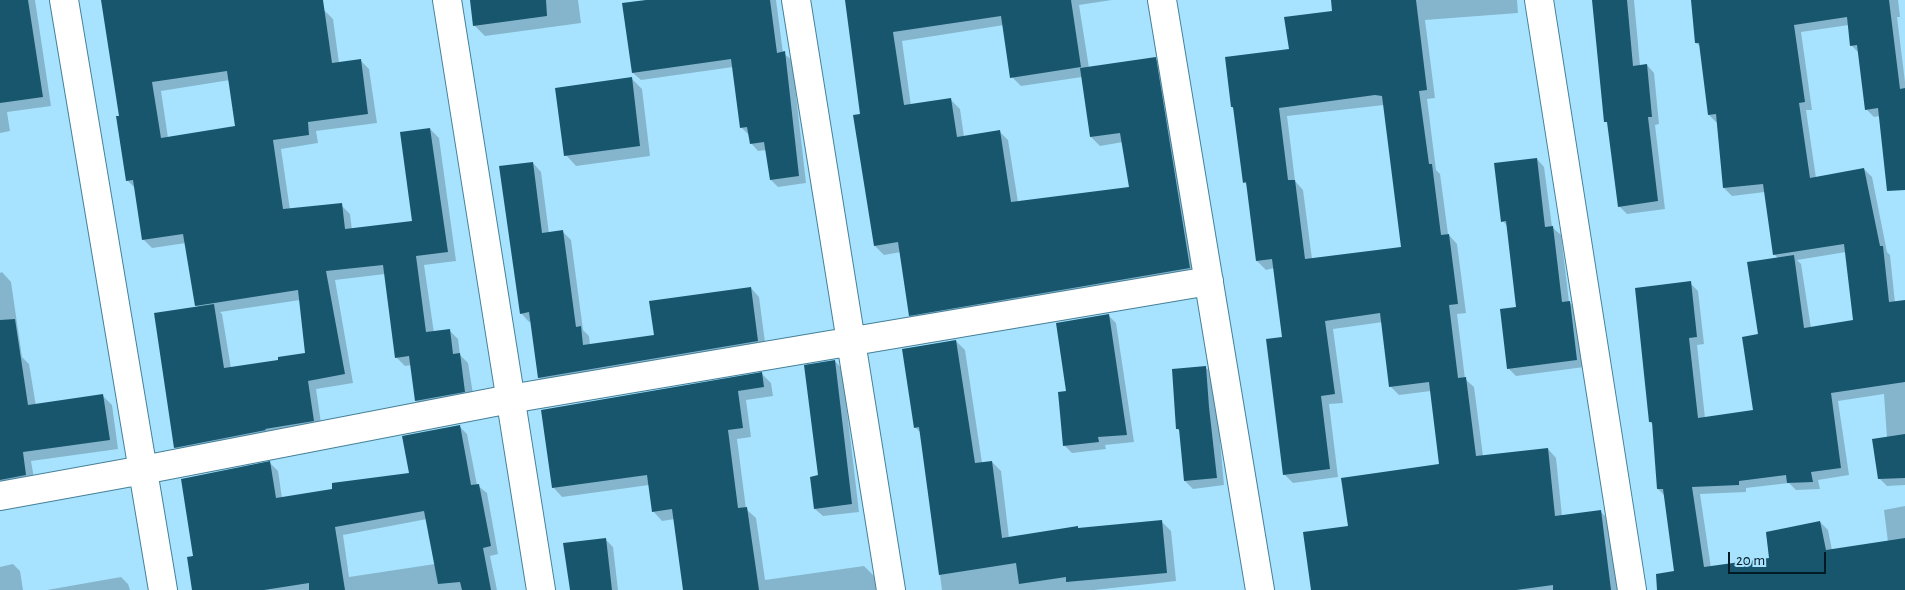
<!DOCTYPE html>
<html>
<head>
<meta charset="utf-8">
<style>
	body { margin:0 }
	#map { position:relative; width:1905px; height:590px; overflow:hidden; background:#a7e3ff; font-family:"Alegreya Sans",sans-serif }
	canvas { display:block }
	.scale { position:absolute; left:1728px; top:552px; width:98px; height:22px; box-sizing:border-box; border:2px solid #021a23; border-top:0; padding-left:6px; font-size:15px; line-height:18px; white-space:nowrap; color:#021a23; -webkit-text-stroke:4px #a7e3ff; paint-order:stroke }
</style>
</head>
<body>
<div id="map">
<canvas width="1905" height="590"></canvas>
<div class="scale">20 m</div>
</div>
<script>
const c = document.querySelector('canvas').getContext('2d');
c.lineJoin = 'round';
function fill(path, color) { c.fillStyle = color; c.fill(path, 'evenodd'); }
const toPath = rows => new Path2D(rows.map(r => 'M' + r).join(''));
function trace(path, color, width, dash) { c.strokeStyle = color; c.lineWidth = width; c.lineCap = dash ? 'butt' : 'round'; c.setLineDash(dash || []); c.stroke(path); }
fill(toPath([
	[0,0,35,0,51,106,7,112,10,131,0,133],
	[102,0,244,0,324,10,333,19,339,63,360,60,369,69,377,123,316,131,318,143,281,149,290,210,341,205,350,214,352,230,413,222,430,129,439,138,456,261,424,265,434,333,449,330,458,339,460,355,468,363,474,400,425,410,416,401,412,365,405,366,396,357,385,274,335,280,353,383,316,389,322,430,184,456,175,447,198,307,196,305,186,243,152,248,143,239,136,189,127,180,120,117],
	[230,80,237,127,168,138,161,91],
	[300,300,306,354,279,361,231,368,222,314,220,312],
	[471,0,578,0,581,23,485,36,475,26],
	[655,0,776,0,783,53,792,60,806,183,778,187,771,180,767,150,758,151,751,143,749,135,741,127,733,67,641,80,633,73],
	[846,0,1112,0,1079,5,1089,68,1155,58,1164,67,1198,277,920,324,911,315,901,252,884,255,875,246,861,115],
	[1004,25,1012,77,1021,86,1082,77,1091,137,1100,146,1123,142,1130,188,1018,202,1008,140,999,131,964,137,960,109,951,100,911,106,902,41],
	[1332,0,1517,0,1518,13,1425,20,1435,98,1427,99,1436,170,1440,174,1448,234,1457,244,1466,313,1457,314,1465,379,1474,387,1483,456,1548,449,1556,458,1562,516,1600,511,1609,520,1617,587,1620,590,1312,590,1350,527,1441,465,1431,391,1399,395,1390,386,1383,322,1333,329,1343,403,1329,404,1338,477,1293,483,1284,474,1283,339,1274,268,1266,270,1257,261,1247,185,1244,182,1234,109,1232,107,1333,12],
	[1384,105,1402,248,1312,259,1303,190,1295,181,1287,116],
	[1594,0,1634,0,1640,66,1647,65,1654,73,1659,124,1655,125,1665,209,1627,214,1619,206,1609,124,1606,121],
	[1692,0,1898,0,1900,17,1897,17,1905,82,1905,169,1880,116,1874,117,1866,109,1860,54,1851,45,1849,25,1801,32,1812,110,1806,110,1816,178,1864,169,1872,177,1887,252,1890,255,1895,303,1905,301,1905,485,1887,486,1879,478,1887,438,1884,394,1838,401,1849,475,1818,480,1820,489,1796,490,1789,483,1746,488,1746,492,1700,494,1711,568,1770,559,1766,533,1820,522,1828,530,1832,550,1888,542,1884,510,1905,506,1905,590,1678,590,1665,496,1658,489,1654,426,1650,422,1690,283,1698,291,1704,344,1697,345,1705,418,1754,411,1759,335,1779,259,1774,254,1765,192,1732,196,1724,188,1717,123,1709,115,1701,47,1696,43],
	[1846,252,1854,321,1811,328,1801,264,1797,260],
	[631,78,642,89,650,156,576,166,566,155],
	[1537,159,1544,167,1552,227,1561,235,1569,302,1577,310,1584,367,1516,376,1508,368,1517,308,1507,226,1503,221],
	[533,163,541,172,549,234,563,232,571,240,583,330,589,336,590,345,655,336,751,288,759,297,766,350,548,386,539,378,532,321,529,322,521,313],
	[2,272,11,282,22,357,29,364,36,406,103,396,112,405,118,449,31,461,35,484,0,490,0,273],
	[1108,315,1116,323,1134,442,1105,445,1106,449,1072,453,1064,445,1067,392],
	[956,341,965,350,982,463,992,462,1001,471,1009,538,1162,522,1171,531,1176,581,1094,590,942,590,921,433,915,427],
	[835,361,842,369,859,512,823,516,815,509],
	[1206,368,1214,375,1224,485,1193,489,1185,481,1181,432,1177,429],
	[762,374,771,383,773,396,746,400,751,437,737,439,746,509,756,518,765,580,864,566,874,576,876,590,684,590,675,519,662,521,653,511,649,485,562,497,553,487],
	[459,426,467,434,477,485,487,493,498,554,490,556,497,590,193,590,194,557,270,463,278,471,282,498,334,490,411,474],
	[427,519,435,564,349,577,343,535],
	[605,539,613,547,618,590,571,590],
	[13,564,20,571,23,590,0,590,0,567],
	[121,577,128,584,130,590,47,590]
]), '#0003');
fill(toPath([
	[0,0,28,0,43,97,0,103],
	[101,0,323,0,332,63,361,59,368,114,308,122,309,135,273,140,283,209,342,203,345,229,412,221,400,132,430,128,448,252,416,256,426,332,450,329,453,354,460,353,465,392,415,401,409,356,395,358,383,265,326,271,345,374,308,381,314,421,265,429,266,430,174,448,154,313,214,304,224,368,278,360,278,357,305,353,298,290,195,306,183,234,142,240,133,180,126,181,116,116,119,116],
	[227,71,235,126,161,138,152,82],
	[470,0,546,0,547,16,473,26],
	[646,0,770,0,777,53,785,51,799,176,770,180,764,142,750,144,747,127,740,128,731,59,632,73,622,3],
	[845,0,1071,0,1081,67,1010,78,1001,16,893,32,904,105,951,98,957,137,1000,130,1011,202,1129,187,1120,133,1090,137,1080,68,1156,57,1190,268,909,316,898,242,874,246,853,115,860,114],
	[1331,0,1416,0,1427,90,1419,91,1429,164,1432,164,1441,235,1449,234,1458,304,1449,305,1458,378,1466,377,1476,456,1548,448,1555,516,1601,510,1611,590,1553,590,1553,585,1516,590,1311,590,1303,532,1348,526,1341,478,1439,464,1429,382,1389,387,1380,313,1325,321,1335,394,1321,396,1330,469,1283,475,1266,339,1282,337,1272,259,1256,261,1246,182,1243,183,1233,107,1231,107,1225,57,1289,49,1284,17,1332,11],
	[1375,95,1382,96,1401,247,1305,259,1295,180,1288,180,1279,108],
	[1592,0,1627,0,1633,66,1647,64,1652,117,1648,117,1658,201,1618,207,1607,122,1604,122],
	[1691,0,1889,0,1900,89,1905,88,1905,190,1887,191,1878,108,1865,110,1857,45,1850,46,1847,17,1794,25,1805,102,1799,103,1810,178,1864,168,1880,246,1883,246,1889,302,1905,300,1905,382,1831,393,1841,468,1811,472,1813,482,1787,483,1786,475,1739,481,1739,485,1692,487,1704,567,1769,558,1766,532,1820,521,1826,550,1905,538,1905,590,1657,590,1656,574,1674,571,1663,489,1657,489,1652,422,1649,422,1635,288,1691,281,1697,337,1689,338,1698,418,1753,410,1742,337,1758,334,1747,262,1794,255,1804,328,1853,320,1844,244,1773,255,1763,184,1723,188,1716,114,1708,115,1699,43,1695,43],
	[632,77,640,146,564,156,555,88],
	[1537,158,1545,227,1553,226,1562,302,1570,301,1577,360,1507,369,1500,309,1516,307,1506,221,1501,222,1494,163],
	[533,162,542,233,563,230,576,327,581,326,583,345,654,335,649,301,751,287,758,341,538,378,529,312,520,314,499,166],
	[1109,314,1127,435,1098,437,1099,442,1063,446,1058,392,1066,391,1056,323],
	[15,319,28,405,103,394,110,440,23,452,26,475,0,480,0,320],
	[956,340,975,463,992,461,1002,538,1078,526,1078,528,1162,520,1167,573,1066,582,1066,577,1019,584,1016,563,939,575,919,427,914,428,902,349],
	[835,360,852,504,814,509,810,477,818,475,804,365],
	[1206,366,1209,407,1217,478,1184,481,1179,429,1176,429,1172,369],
	[762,372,764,387,738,391,743,428,728,430,738,508,747,507,759,590,683,590,672,509,652,512,647,475,552,488,541,410],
	[460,425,471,485,479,484,491,546,483,548,491,590,462,590,460,582,438,584,424,511,335,527,345,590,309,590,309,583,264,590,192,590,187,557,193,556,181,479,270,461,276,498,332,489,332,483,409,473,402,436],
	[1905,434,1905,478,1878,479,1872,439],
	[606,538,612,590,570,590,563,543]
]), '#18566e');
const minor = toPath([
	[64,0,163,590],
	[447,0,541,590],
	[796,0,891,590],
	[1162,0,1260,590],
	[1539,0,1632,590],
	[0,496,143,470,510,399,1209,281]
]);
trace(minor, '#468099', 30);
trace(minor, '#fff', 28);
</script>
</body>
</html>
